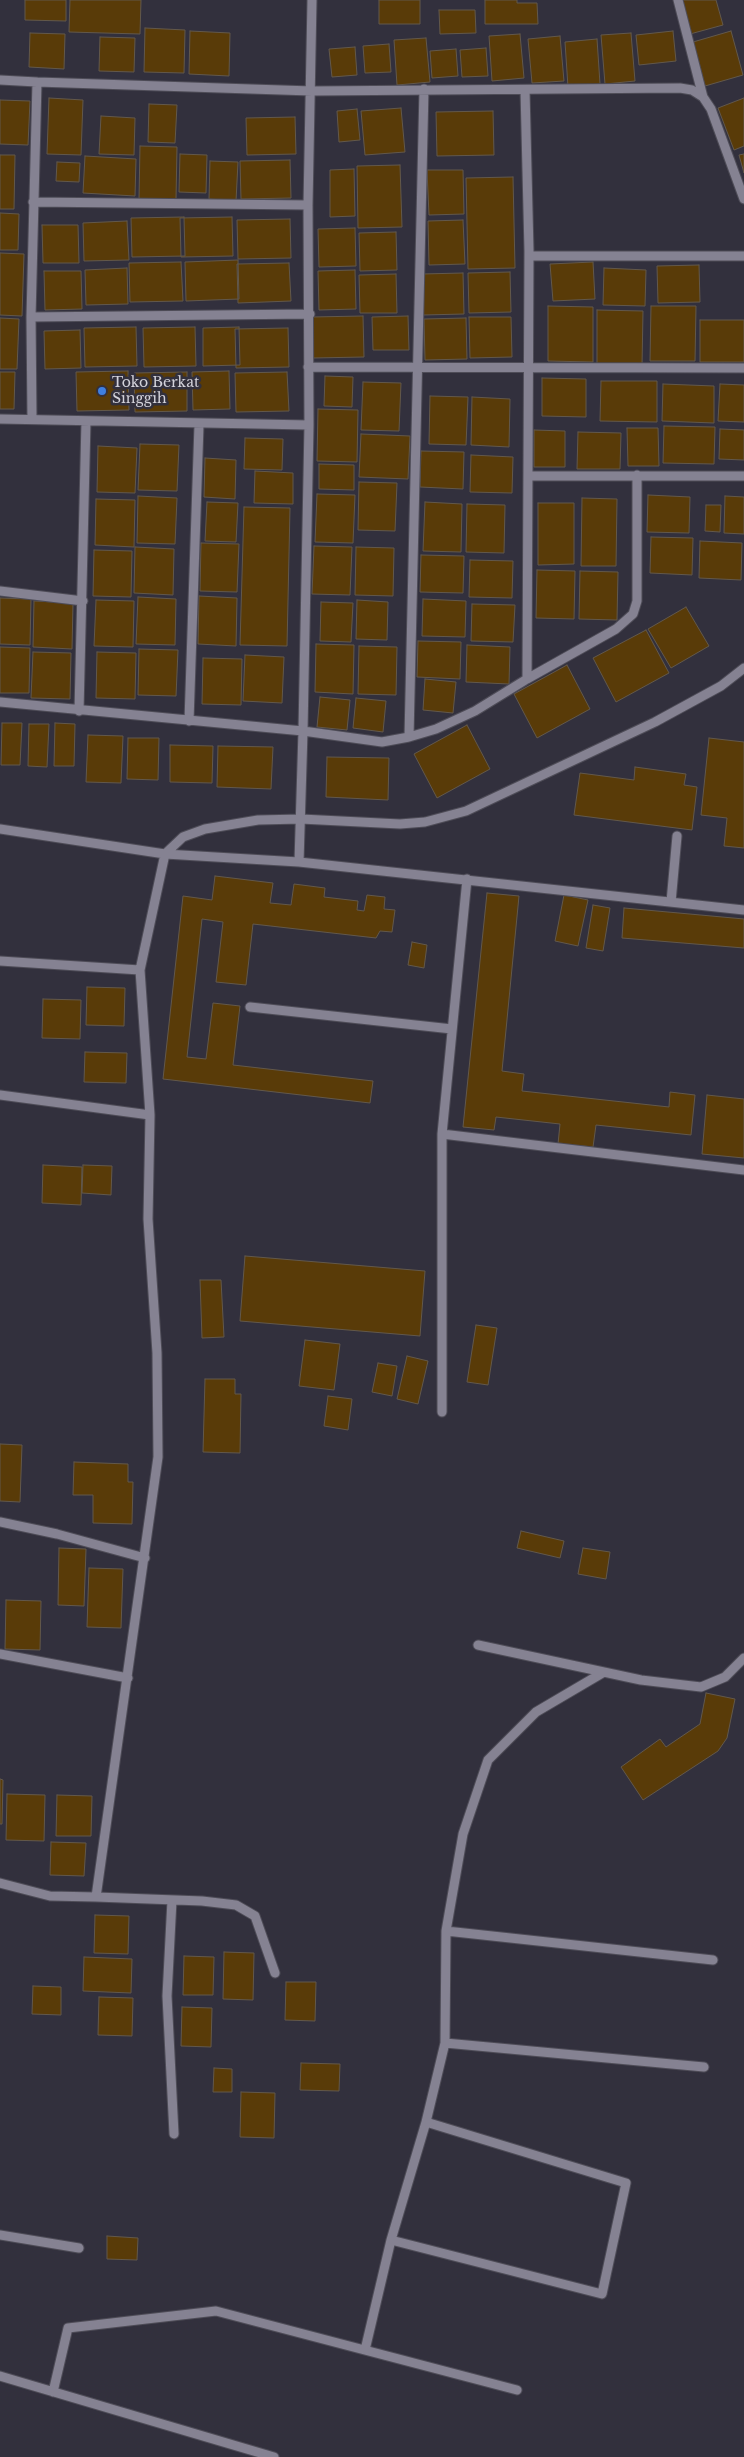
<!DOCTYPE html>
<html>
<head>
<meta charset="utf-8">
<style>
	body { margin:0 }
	canvas { display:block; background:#32303d }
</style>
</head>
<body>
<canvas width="744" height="2457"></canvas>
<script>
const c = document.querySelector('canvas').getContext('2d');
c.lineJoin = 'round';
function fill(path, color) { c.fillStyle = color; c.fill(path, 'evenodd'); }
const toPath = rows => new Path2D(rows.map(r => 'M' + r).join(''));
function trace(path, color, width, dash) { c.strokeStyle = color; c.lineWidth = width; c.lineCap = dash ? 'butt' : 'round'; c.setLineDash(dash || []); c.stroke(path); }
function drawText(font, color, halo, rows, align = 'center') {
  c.font = font + ' "Libre Baskerville",serif'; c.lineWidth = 5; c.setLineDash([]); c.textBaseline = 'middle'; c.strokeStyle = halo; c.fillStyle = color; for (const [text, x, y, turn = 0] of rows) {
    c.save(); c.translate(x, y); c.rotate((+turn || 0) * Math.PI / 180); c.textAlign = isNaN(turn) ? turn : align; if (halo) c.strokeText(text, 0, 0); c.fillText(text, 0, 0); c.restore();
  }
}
const building = toPath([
	[25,0,66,0,66,21,25,20,25,0],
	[70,0,141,0,140,34,69,32,70,0],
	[379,0,420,0,420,24,379,24,379,0],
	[485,0,517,0,517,3,537,3,538,24,485,24,485,0],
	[680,0,716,0,723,25,690,34,680,0],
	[439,10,475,10,476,33,440,34,439,10],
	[145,28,185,30,184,73,144,72,145,28],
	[190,31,230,33,229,76,189,74,190,31],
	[673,31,676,61,639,65,636,35,673,31],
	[731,31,743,75,705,86,693,42,731,31],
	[30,33,65,34,64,69,29,67,30,33],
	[631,33,635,81,605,84,601,35,631,33],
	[520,34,524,78,492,81,489,36,520,34],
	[560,36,564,81,532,83,528,39,560,36],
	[100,37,135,38,134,72,99,71,100,37],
	[426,38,430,82,397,85,394,40,426,38],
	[597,39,600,84,568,87,565,42,597,39],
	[389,44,391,72,365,73,363,46,389,44],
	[355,47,357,75,332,77,329,49,355,47],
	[486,48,488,76,462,77,460,50,486,48],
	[456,49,458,76,432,78,430,51,456,49],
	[49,98,83,100,81,155,47,154,49,98],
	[744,98,744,146,734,150,718,108,744,98],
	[0,100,30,101,28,145,0,144,0,100],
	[149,104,177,105,175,143,148,142,149,104],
	[401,108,405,152,365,155,361,111,401,108],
	[357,109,360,140,339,142,337,111,357,109],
	[493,111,494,155,437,156,436,112,493,111],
	[101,116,135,118,134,155,99,154,101,116],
	[295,117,296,154,247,155,246,118,295,117],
	[140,146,177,147,176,199,139,199,140,146],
	[180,154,207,155,206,193,179,192,180,154],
	[744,154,744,173,739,155,744,154],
	[0,155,15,155,14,209,0,209,0,155],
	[85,156,136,159,135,196,83,193,85,156],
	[290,160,291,198,241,199,240,161,290,160],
	[210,161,238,162,236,201,209,199,210,161],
	[57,162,80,163,79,182,56,181,57,162],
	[400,165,402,227,358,228,357,166,400,165],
	[354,169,355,216,330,217,330,170,354,169],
	[427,170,463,170,464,214,429,215,427,170],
	[513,177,515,268,468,269,466,178,513,177],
	[0,213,19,214,18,250,0,250,0,213],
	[184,217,185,256,132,257,131,218,184,217],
	[232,217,233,256,181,257,180,218,232,217],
	[290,219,291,258,238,259,237,220,290,219],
	[463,220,465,264,429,265,428,221,463,220],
	[127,221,129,260,84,261,83,223,127,221],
	[42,225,78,225,79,263,43,263,42,225],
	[355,228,356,266,319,267,318,229,355,228],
	[396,232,397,270,360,271,359,233,396,232],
	[0,253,24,254,22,316,0,315,0,253],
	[238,260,239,299,186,301,185,262,238,260],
	[181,262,183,301,130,302,129,263,181,262],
	[593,262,595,299,553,301,550,264,593,262],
	[289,263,291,301,238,303,237,264,289,263],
	[699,265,700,302,658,303,657,266,699,265],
	[127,268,128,304,86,305,85,270,127,268],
	[604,268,646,270,645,306,603,305,604,268],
	[355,270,356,309,319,310,318,271,355,270],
	[44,271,81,271,82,309,45,310,44,271],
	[510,272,511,312,469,313,468,273,510,272],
	[463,273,464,314,423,315,422,274,463,273],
	[396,274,397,313,360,313,359,275,396,274],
	[548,306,593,307,593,362,548,361,548,306],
	[651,306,696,306,695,361,650,361,651,306],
	[597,310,643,311,642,366,597,365,597,310],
	[363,316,364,357,313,358,312,317,363,316],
	[408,316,409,350,373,350,372,317,408,316],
	[469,317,511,317,512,357,470,358,469,317],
	[0,318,19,319,17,369,0,369,0,318],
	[466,318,467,359,425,360,424,319,466,318],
	[700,320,744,320,744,362,700,362,700,320],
	[136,327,137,366,85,367,84,328,136,327],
	[195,327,196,366,144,367,143,328,195,327],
	[239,327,240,365,203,366,203,328,239,327],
	[288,328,289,367,236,368,235,329,288,328],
	[80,330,81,368,45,369,44,331,80,330],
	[128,371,129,410,77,411,76,372,128,371],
	[229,371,230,409,193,410,192,372,229,371],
	[0,372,15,372,14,409,0,409,0,372],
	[187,372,187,411,135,412,134,373,187,372],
	[287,372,289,411,236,412,235,373,287,372],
	[325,376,353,377,352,407,324,406,325,376],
	[542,378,586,379,586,417,542,416,542,378],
	[601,381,657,381,657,422,600,421,601,381],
	[363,382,401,383,399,431,361,430,363,382],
	[663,384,714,386,714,423,662,421,663,384],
	[720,384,744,385,744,422,718,421,720,384],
	[430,396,468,397,466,445,429,444,430,396],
	[472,397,510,399,509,447,471,445,472,397],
	[318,409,358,410,357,462,317,461,318,409],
	[664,426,715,427,714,464,663,463,664,426],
	[627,428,658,428,659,466,628,466,627,428],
	[720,429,744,430,744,460,719,459,720,429],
	[534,430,565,431,565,467,534,467,534,430],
	[578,432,621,433,620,469,577,469,578,432],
	[361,434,410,436,408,479,359,477,361,434],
	[245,438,283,439,282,470,244,469,245,438],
	[140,444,179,445,177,491,138,490,140,444],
	[98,446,137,448,135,493,97,492,98,446],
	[421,451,464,452,463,489,420,487,421,451],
	[471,455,513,457,512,493,470,492,471,455],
	[205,458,236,460,235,499,204,497,205,458],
	[319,464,354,465,354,490,319,489,319,464],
	[255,471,293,473,293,504,254,503,255,471],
	[359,482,397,483,395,531,358,530,359,482],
	[317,494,355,495,353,543,315,542,317,494],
	[648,495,690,497,689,533,647,532,648,495],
	[138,496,177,498,175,544,137,543,138,496],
	[725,496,744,497,744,534,724,533,725,496],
	[582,498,617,499,616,566,581,566,582,498],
	[96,499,135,500,134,547,95,545,96,499],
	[207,502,238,503,236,542,205,541,207,502],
	[425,502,462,504,461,552,423,551,425,502],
	[538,503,574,503,574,564,538,565,538,503],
	[467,504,505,505,504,553,466,552,467,504],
	[706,505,721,505,720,532,705,531,706,505],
	[244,507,290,508,287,646,240,645,244,507],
	[651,537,693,538,692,575,650,573,651,537],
	[700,541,742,543,741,580,699,578,700,541],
	[201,543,239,544,237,592,200,591,201,543],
	[314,546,352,547,350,595,312,594,314,546],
	[135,547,174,549,173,595,134,593,135,547],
	[356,547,394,548,393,596,355,595,356,547],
	[94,550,132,551,131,597,93,596,94,550],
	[421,555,464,556,463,593,420,592,421,555],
	[470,560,513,561,512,598,469,597,470,560],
	[537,570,575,571,574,619,536,618,537,570],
	[580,571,618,572,617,620,579,619,580,571],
	[199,596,237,598,236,646,198,644,199,596],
	[138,597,176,599,175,645,136,644,138,597],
	[0,598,31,599,30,645,0,644,0,598],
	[423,599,466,601,465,637,422,636,423,599],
	[96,600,134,601,133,647,94,646,96,600],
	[357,600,388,602,387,640,356,639,357,600],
	[34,601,73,603,72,649,33,647,34,601],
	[321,602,353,603,351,642,320,641,321,602],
	[472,604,515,605,513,642,471,641,472,604],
	[686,607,709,646,671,668,648,629,686,607],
	[646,630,669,673,616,702,593,658,646,630],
	[418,641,461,642,460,679,417,677,418,641],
	[316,644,354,645,353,694,315,692,316,644],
	[467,645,510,647,509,684,466,682,467,645],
	[359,646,397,647,396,695,358,694,359,646],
	[0,647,30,648,29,693,0,693,0,647],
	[139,649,178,650,176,696,138,695,139,649],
	[33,652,71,653,70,699,31,698,33,652],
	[97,652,136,653,135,699,96,698,97,652],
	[245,655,284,657,282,703,243,701,245,655],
	[203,658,242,659,241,705,202,704,203,658],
	[567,665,590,709,537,738,514,694,567,665],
	[425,679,456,682,453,713,423,710,425,679],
	[320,697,350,700,347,730,317,727,320,697],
	[356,698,386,701,383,732,353,728,356,698],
	[2,723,22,723,20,765,1,765,2,723],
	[55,723,75,724,74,766,54,766,55,723],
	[29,724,49,724,47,767,28,766,29,724],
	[467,725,490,769,437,798,414,754,467,725],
	[88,735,123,736,121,783,86,782,88,735],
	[128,738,159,738,158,780,127,779,128,738],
	[709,738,744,742,744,848,724,846,727,818,701,815,709,738],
	[170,745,213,746,212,783,170,782,170,745],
	[218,746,273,747,271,789,217,787,218,746],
	[327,757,389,758,388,800,326,797,327,757],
	[635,767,686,774,684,785,697,787,692,830,574,815,580,773,634,780,635,767],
	[215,876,273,883,270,903,291,905,294,884,325,888,324,897,358,901,357,910,364,911,367,895,385,897,384,909,395,910,392,932,380,931,376,938,253,924,246,985,216,982,223,922,202,919,187,1057,206,1059,213,1003,240,1006,233,1065,373,1081,370,1103,163,1079,183,896,212,900,215,876],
	[487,893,519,896,502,1071,524,1074,522,1091,669,1107,670,1092,695,1095,691,1135,596,1125,593,1147,558,1144,560,1124,496,1117,494,1130,463,1127,487,893],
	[564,895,588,900,578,946,555,941,564,895],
	[593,905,610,908,603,951,586,948,593,905],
	[624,908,744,919,744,948,622,938,624,908],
	[412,942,427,945,424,968,408,965,412,942],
	[87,987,125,988,124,1026,86,1025,87,987],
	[43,999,81,1000,80,1039,42,1038,43,999],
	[85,1052,127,1053,126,1083,84,1082,85,1052],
	[707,1095,744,1099,744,1158,702,1154,707,1095],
	[43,1165,82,1167,81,1205,42,1203,43,1165],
	[83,1165,112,1166,111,1195,82,1193,83,1165],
	[245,1256,425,1271,420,1336,240,1321,245,1256],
	[200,1280,221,1280,224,1337,202,1338,200,1280],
	[476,1325,497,1328,488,1385,467,1382,476,1325],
	[305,1340,340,1344,334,1390,299,1386,305,1340],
	[407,1356,428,1361,418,1404,397,1399,407,1356],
	[378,1363,397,1366,392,1396,372,1392,378,1363],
	[205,1379,235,1379,235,1394,241,1394,240,1453,203,1452,205,1379],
	[328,1396,352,1399,348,1430,324,1426,328,1396],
	[0,1444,22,1445,20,1502,0,1501,0,1444],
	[74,1462,128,1464,128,1482,133,1482,132,1524,93,1523,93,1495,73,1495,74,1462],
	[521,1531,564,1541,560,1558,517,1548,521,1531],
	[59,1548,86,1549,84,1606,58,1605,59,1548],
	[583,1548,610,1552,606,1579,578,1574,583,1548],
	[89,1568,123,1569,121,1628,87,1627,89,1568],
	[6,1600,41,1601,40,1650,5,1649,6,1600],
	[706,1693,735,1699,727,1738,718,1751,643,1800,621,1767,660,1739,666,1747,700,1724,706,1693],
	[0,1779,3,1780,2,1824,0,1824,0,1779],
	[7,1794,45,1795,44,1841,6,1840,7,1794],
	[57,1795,92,1796,91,1836,56,1836,57,1795],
	[51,1842,86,1843,84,1876,50,1875,51,1842],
	[95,1915,129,1916,128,1954,94,1953,95,1915],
	[224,1952,254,1953,253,2000,223,1999,224,1952],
	[184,1956,214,1957,213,1995,183,1995,184,1956],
	[84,1957,132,1959,131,1993,83,1991,84,1957],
	[286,1982,316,1982,315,2021,285,2020,286,1982],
	[33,1986,61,1987,61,2015,32,2014,33,1986],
	[99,1997,133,1998,132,2036,98,2035,99,1997],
	[182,2007,212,2008,211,2047,181,2046,182,2007],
	[301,2063,340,2064,339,2091,300,2090,301,2063],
	[214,2068,232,2069,232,2092,213,2092,214,2068],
	[241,2092,275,2093,274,2138,240,2137,241,2092],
	[107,2236,138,2238,137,2260,107,2259,107,2236]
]);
fill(building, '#593b08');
trace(building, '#62584b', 1);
const minor = toPath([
	[678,0,703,97],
	[0,80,37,82,31,317,32,419],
	[37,82,312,91,680,88,692,90,703,97,711,109,744,199],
	[525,90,529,251,527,679],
	[33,202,308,205],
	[529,256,744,256],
	[31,317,310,314],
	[308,367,744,368],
	[0,419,309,425],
	[528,476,744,476],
	[0,591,83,601],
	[0,702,303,731,309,425,308,205,312,0],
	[79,711,86,421],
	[189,721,199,425],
	[409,737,424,89],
	[0,829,165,854,299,862,303,731,382,742,409,737,436,729,475,711,527,679,616,629,633,614,637,601,637,475],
	[299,862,744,910],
	[671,902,677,836],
	[0,961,140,970],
	[250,1007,452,1029],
	[0,1095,150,1115],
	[442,1134,744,1170],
	[442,1412,442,1134,467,879],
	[0,1522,57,1534,145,1558],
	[478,1645,641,1680,701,1687,725,1677,744,1658],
	[0,1654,128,1678],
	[0,1883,50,1896,96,1897,158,1457,157,1353,148,1219,150,1115,140,970,165,854,183,837,205,829,258,820,301,819,400,824,425,822,466,811,655,722,721,686,744,668],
	[96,1897,202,1901,236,1905,255,1916,275,1973],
	[172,1900,167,1996,174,2134],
	[446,1931,713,1960],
	[445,2043,704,2067],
	[0,2235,79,2248],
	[391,2240,426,2122],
	[365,2350,391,2240,602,2294,626,2183,426,2122,445,2043,446,1931,463,1834,488,1760,536,1712,604,1672],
	[0,2376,274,2457],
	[53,2392,68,2328,216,2311,517,2390]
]);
trace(minor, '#4e4c57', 11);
trace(minor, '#858292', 9);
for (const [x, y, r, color] of [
	[102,391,5,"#3f7fe0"]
]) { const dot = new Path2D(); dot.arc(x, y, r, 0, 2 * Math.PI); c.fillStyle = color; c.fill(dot); trace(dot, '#32303d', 2); }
drawText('14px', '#d3d2da', '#32303d', [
	["Toko Berkat",112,383],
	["Singgih",112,399]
], 'left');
</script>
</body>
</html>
